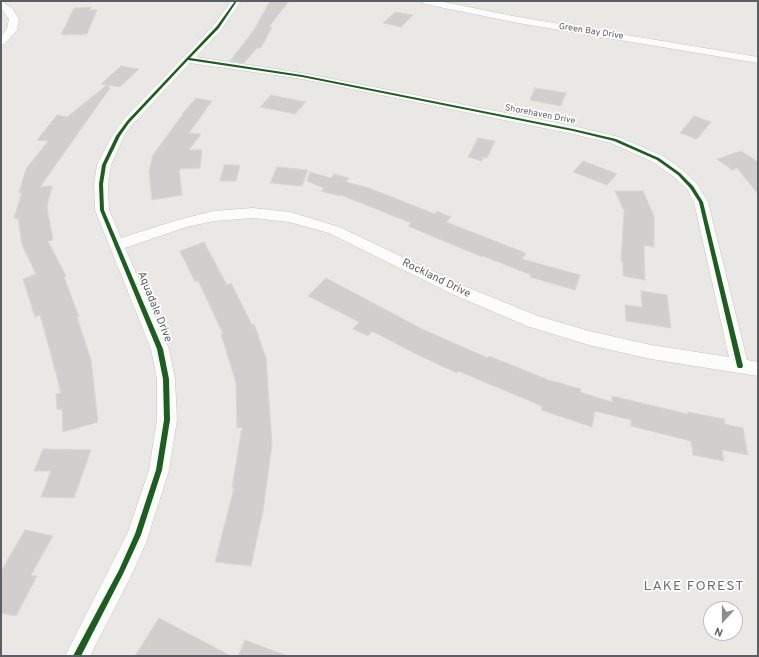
<!DOCTYPE html>
<html>
<head>
<meta charset="utf-8">
<style>
	body { margin:0 }
	#map { position:relative; width:759px; height:657px; overflow:hidden; background:#eae8e5; font-family:Overpass,sans-serif }
	canvas { display:block }
	.frame { position:absolute; inset:0; border:2px solid #5b5e62; pointer-events:none }
	.north { position:absolute; left:703px; top:601px; width:40px; height:40px; box-sizing:border-box; background:#fff; border:1px solid #bdbfc0; border-radius:50%; rotate:201deg; font-size:11px; font-weight:700; line-height:16px; text-align:center; color:#5b5e62 }
	.north::after { content:''; display:block; margin:auto; width:14px; height:18px; background:#8d8e90; clip-path:polygon(50% 0,100% 100%,50% 72%,0 100%) }
</style>
</head>
<body>
<div id="map">
<canvas width="759" height="657"></canvas>
<div class="frame"></div>
<div class="north">N</div>
</div>
<script>
const c = document.querySelector('canvas').getContext('2d');
c.lineJoin = 'round';
function fill(path, color) { c.fillStyle = color; c.fill(path, 'evenodd'); }
const toPath = rows => new Path2D(rows.map(r => 'M' + r).join(''));
function trace(path, color, width, dash) { c.strokeStyle = color; c.lineWidth = width; c.lineCap = dash ? 'butt' : 'round'; c.setLineDash(dash || []); c.stroke(path); }
function drawText(font, color, halo, rows, align = 'center') {
  c.font = font + ' Overpass,sans-serif'; c.lineWidth = 3.5; c.setLineDash([]); c.textBaseline = 'middle'; c.strokeStyle = halo; c.fillStyle = color; for (const [text, x, y, turn = 0] of rows) {
    c.save(); c.translate(x, y); c.rotate((+turn || 0) * Math.PI / 180); c.textAlign = isNaN(turn) ? turn : align; if (halo) c.strokeText(text, 0, 0); c.fillText(text, 0, 0); c.restore();
  }
}
const building = toPath([
	[270,1,289,1,269,27,272,27,261,48,257,48,244,63,230,61,254,30,270,1],
	[91,7,90,10,97,10,87,34,61,35,74,8,91,7],
	[395,12,413,15,401,27,383,23,395,12],
	[121,66,139,69,120,87,101,84,121,66],
	[107,85,110,88,40,187,52,186,47,207,53,240,48,241,66,276,64,277,79,317,77,317,91,360,98,422,63,432,62,409,57,410,56,394,61,393,50,351,40,315,35,317,23,279,36,274,22,245,18,217,17,219,14,218,22,192,19,193,26,169,48,141,37,140,57,115,67,117,107,85],
	[535,88,566,93,561,106,530,100,535,88],
	[271,95,306,102,295,114,260,107,271,95],
	[196,98,212,101,189,133,201,134,189,150,202,150,200,168,179,169,182,195,152,200,149,171,153,155,183,114,182,114,196,98],
	[694,116,711,122,697,139,680,133,694,116],
	[478,138,495,141,487,158,483,157,482,161,468,157,478,138],
	[741,151,758,162,758,194,737,168,732,170,717,159,741,151],
	[583,161,617,174,607,185,573,172,583,161],
	[224,165,240,165,236,181,220,181,224,165],
	[277,167,308,170,302,186,270,183,277,167],
	[310,172,331,178,334,174,349,178,346,182,369,188,435,214,437,211,451,217,446,222,526,253,522,259,580,275,575,290,530,277,531,275,483,256,482,257,408,226,411,223,341,195,340,196,321,191,324,188,307,181,310,172],
	[615,191,643,191,654,216,654,247,644,245,645,280,623,276,623,262,621,261,624,211,615,191],
	[204,242,227,285,231,283,252,325,254,324,266,358,272,444,263,511,251,566,215,562,234,488,232,488,242,427,237,428,236,383,221,334,223,334,198,280,195,282,180,251,204,242],
	[326,278,422,329,488,358,489,356,549,380,581,389,580,392,612,402,612,396,688,414,688,412,724,419,725,424,743,428,748,455,722,450,724,461,693,455,691,441,631,426,631,420,595,411,592,427,541,410,542,406,458,371,457,373,416,354,372,331,368,336,353,329,359,322,308,296,326,278],
	[641,291,667,295,671,328,626,321,625,305,642,307,641,291],
	[43,449,91,450,74,498,41,497,51,471,34,471,43,449],
	[25,530,53,536,31,575,37,576,16,616,1,613,1,571,25,530],
	[159,618,231,656,135,656,159,618],
	[245,640,285,655,285,656,238,656,245,640]
]);
fill(building, '#d1cfce');
trace(building, '#d9d7d4', 1);
const minor = toPath([
	[1,1,12,8,19,19,17,30,5,44,1,45,1,36,7,29,9,19,1,8,1,1],
	[231,1,241,1,222,29,196,57,302,73,573,126,619,137,663,156,684,171,697,184,708,202,747,360,758,362,758,376,651,359,589,345,527,326,452,294,329,233,289,222,253,218,214,221,186,227,125,248,169,349,175,379,177,420,169,470,146,543,129,580,90,656,65,656,128,532,149,470,157,420,157,379,151,349,95,210,94,184,97,165,112,136,124,119,214,25,231,1],
	[190,63,302,79,573,134,611,143,653,162,674,177,687,189,694,202,729,357,651,345,589,331,538,316,464,286,339,227,290,212,253,208,214,211,178,220,121,238,109,210,108,184,111,165,124,136,132,125,190,63],
	[420,1,439,1,518,17,758,57,758,63,518,23,425,4,420,1]
]);
trace(minor, '#c4c4c5', 1);
fill(minor, '#fcfcfb');
fill(toPath([
	[235,1,237,1,219,28,190,58,302,75,573,129,616,139,659,158,680,173,693,186,703,202,743,366,742,368,738,368,737,366,699,202,690,188,678,175,657,160,614,141,573,131,302,77,188,60,129,123,120,136,106,165,103,184,104,210,163,349,169,379,170,420,162,470,141,535,123,574,81,656,73,656,119,570,135,534,156,470,164,420,163,379,157,349,100,210,99,184,102,165,116,136,127,121,217,26,235,1]
]), '#1b5e20');
drawText('9px', '#5b5e62', '#fff', [
	["Green Bay Drive",591,32,9],
	["Shorehaven Drive",540,115,11]
]);
drawText('11px', '#5b5e62', '#fff', [
	["Rockland Drive",436,279,26],
	["Aquadale Drive",154,307,68]
]);
c.letterSpacing = '1px';
drawText('14px', '#6c7074', '#fff', [
	["LAKE FOREST",694,587]
]);
c.letterSpacing = '0px';
</script>
</body>
</html>
